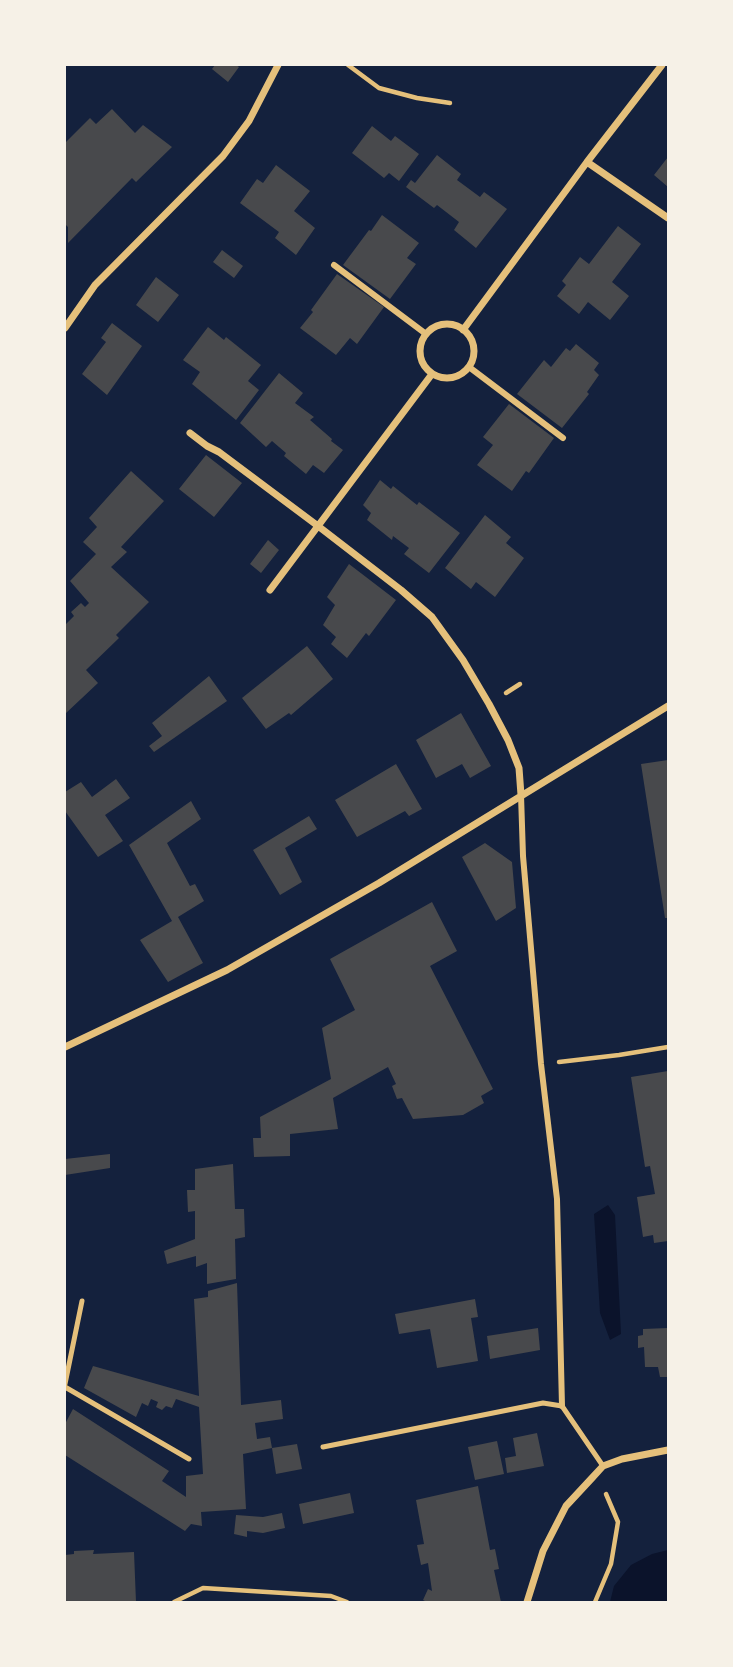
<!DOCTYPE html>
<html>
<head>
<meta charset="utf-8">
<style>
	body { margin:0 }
	#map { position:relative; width:733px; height:1667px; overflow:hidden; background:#14213d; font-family:"Public Sans",sans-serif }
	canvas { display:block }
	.frame { position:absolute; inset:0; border:66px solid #f6f1e7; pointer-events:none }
</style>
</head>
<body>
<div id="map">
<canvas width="733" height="1667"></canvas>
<div class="frame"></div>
</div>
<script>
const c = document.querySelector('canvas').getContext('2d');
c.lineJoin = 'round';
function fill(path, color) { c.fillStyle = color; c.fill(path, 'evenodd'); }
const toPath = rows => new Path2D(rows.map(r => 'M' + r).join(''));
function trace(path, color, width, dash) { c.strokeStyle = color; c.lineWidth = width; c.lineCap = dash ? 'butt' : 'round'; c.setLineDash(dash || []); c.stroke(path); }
fill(toPath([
	[608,1205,615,1215,621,1334,610,1340,600,1313,594,1214],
	[668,1550,668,1602,610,1602,614,1586,631,1565,652,1554]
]), '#0b132b');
fill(toPath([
	[215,65,236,65,239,67,228,82,212,69],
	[112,109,135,133,143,125,172,147,136,182,132,178,68,243,68,227,65,224,65,143,90,118,96,124],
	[372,126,391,141,395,136,419,154,399,181,389,173,384,178,352,153],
	[437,155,461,174,457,180,480,197,484,192,507,209,476,248,454,230,459,222,437,205,434,208,406,187,411,180,415,183],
	[668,157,668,187,654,175],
	[276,165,310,191,294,211,315,228,296,255,275,238,279,232,240,203,257,179,263,183],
	[382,215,419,243,407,258,416,264,390,299,343,265,369,230,371,231],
	[618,226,641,244,612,282,629,296,610,320,588,302,579,314,557,296,566,285,562,281,580,257,589,264],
	[222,250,243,266,234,278,213,262],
	[337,274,384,307,357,344,350,338,336,355,300,328,313,312,311,310],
	[156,277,179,295,158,322,136,305],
	[112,323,142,346,107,395,82,374,106,342,101,338],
	[208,327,224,340,226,337,261,365,248,381,259,390,236,420,192,384,200,372,183,360],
	[576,344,599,363,594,370,599,375,587,392,589,394,562,428,517,394,544,360,551,367,566,348,570,351],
	[279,373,303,393,295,403,314,417,310,420,332,439,331,441,343,450,324,473,313,465,306,474,284,456,286,453,272,441,266,447,240,423],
	[509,404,554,438,529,473,526,471,512,491,477,465,493,445,483,437],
	[206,455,242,483,214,517,179,489],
	[131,471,164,501,121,547,127,552,111,567,149,602,116,635,119,638,86,670,98,683,65,714,65,625,74,616,71,612,81,603,85,607,89,603,70,581,96,554,83,542,97,527,89,518],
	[380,480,391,489,393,486,417,505,419,502,460,533,429,573,404,554,409,548,393,536,392,540,367,520,371,513,363,505],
	[485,515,511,537,506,543,524,558,495,597,476,582,471,589,445,568],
	[268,540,279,550,261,573,250,564],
	[349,564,396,600,369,636,366,633,347,658,331,644,336,637,323,625,335,605,327,597],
	[307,646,333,679,291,715,289,713,266,729,242,698],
	[209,676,227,701,154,752,149,746,162,736,152,723],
	[461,713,491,766,470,778,462,764,436,778,416,740],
	[668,760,668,918,665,918,641,764],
	[396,764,422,809,409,816,405,811,357,837,335,800],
	[116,779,130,798,105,815,123,841,98,857,65,811,65,792,81,782,92,797],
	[191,801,201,819,167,843,190,886,195,884,204,901,178,917,203,963,168,982,140,940,172,921,129,845],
	[309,816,317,829,285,848,302,882,280,895,253,850],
	[485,843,512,862,516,908,496,921,462,857],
	[432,902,457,951,430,966,493,1089,481,1096,484,1103,463,1115,413,1119,402,1098,397,1099,392,1086,396,1084,388,1067,333,1098,338,1129,290,1134,290,1156,254,1157,253,1138,261,1138,260,1117,331,1079,322,1028,355,1010,330,959],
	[668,1071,668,1241,654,1243,653,1235,643,1237,637,1197,655,1194,650,1166,645,1167,631,1077],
	[110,1154,110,1168,65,1175,65,1159],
	[233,1164,235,1209,244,1209,245,1237,235,1239,236,1279,207,1284,207,1263,196,1267,196,1256,167,1264,164,1251,195,1239,195,1211,188,1212,187,1190,195,1190,195,1169],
	[237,1283,241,1405,281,1400,283,1419,255,1423,257,1439,270,1437,272,1448,297,1444,302,1469,276,1474,272,1448,243,1454,246,1509,201,1512,202,1526,191,1524,185,1531,65,1455,65,1424,73,1409,169,1471,162,1481,186,1497,186,1476,203,1474,199,1407,176,1399,172,1408,166,1406,162,1410,156,1407,158,1402,151,1399,148,1406,142,1403,136,1417,84,1388,93,1366,199,1396,194,1299,208,1297,208,1291],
	[475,1299,478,1317,471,1318,478,1361,437,1368,430,1329,399,1334,395,1314],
	[538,1328,540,1350,490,1359,487,1336],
	[668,1328,668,1377,660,1377,658,1367,645,1367,644,1347,638,1348,638,1336,643,1335,643,1329],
	[537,1433,544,1466,507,1473,505,1458,516,1456,513,1438],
	[497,1441,504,1474,475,1480,468,1447],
	[478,1486,490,1550,495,1549,499,1569,494,1570,501,1602,427,1602,423,1600,428,1589,432,1591,428,1563,421,1565,417,1545,424,1544,416,1500],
	[350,1493,354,1513,303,1524,299,1504],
	[282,1513,285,1528,263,1533,247,1531,247,1537,234,1534,236,1515,263,1517],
	[94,1550,93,1554,134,1552,136,1602,65,1602,65,1555,74,1554,74,1551]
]), '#48494c');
trace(toPath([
	[348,65,379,88,417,98,450,103],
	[506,693,520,684],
	[559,1062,619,1055,668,1047],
	[174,1602,203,1588,331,1596,347,1602],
	[595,1602,611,1564,618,1522,606,1494]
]), '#e5c07b', 4.5);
trace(toPath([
	[65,1384,82,1301],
	[65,1387,189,1459],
	[323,1447,543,1403,562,1406,603,1466]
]), '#e5c07b', 5);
trace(toPath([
	[334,265,426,334],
	[469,367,563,438],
	[521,795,523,856,541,1064,557,1199,562,1406]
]), '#e5c07b', 6);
trace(toPath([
	[587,162,668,218],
	'420 351a27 27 0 1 1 54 0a27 27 0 1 1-54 0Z',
	[65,328,95,285,223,156,249,121,278,65],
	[463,330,587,162,662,65],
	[190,433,207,446,219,452,318,526,401,590,432,617,463,660,489,704,508,740,519,768,521,795],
	[270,590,432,374],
	[65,1047,227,970,379,883,668,706],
	[527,1602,543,1551,566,1506,592,1478,603,1466,622,1459,668,1450]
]), '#e5c07b', 7);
</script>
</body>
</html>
